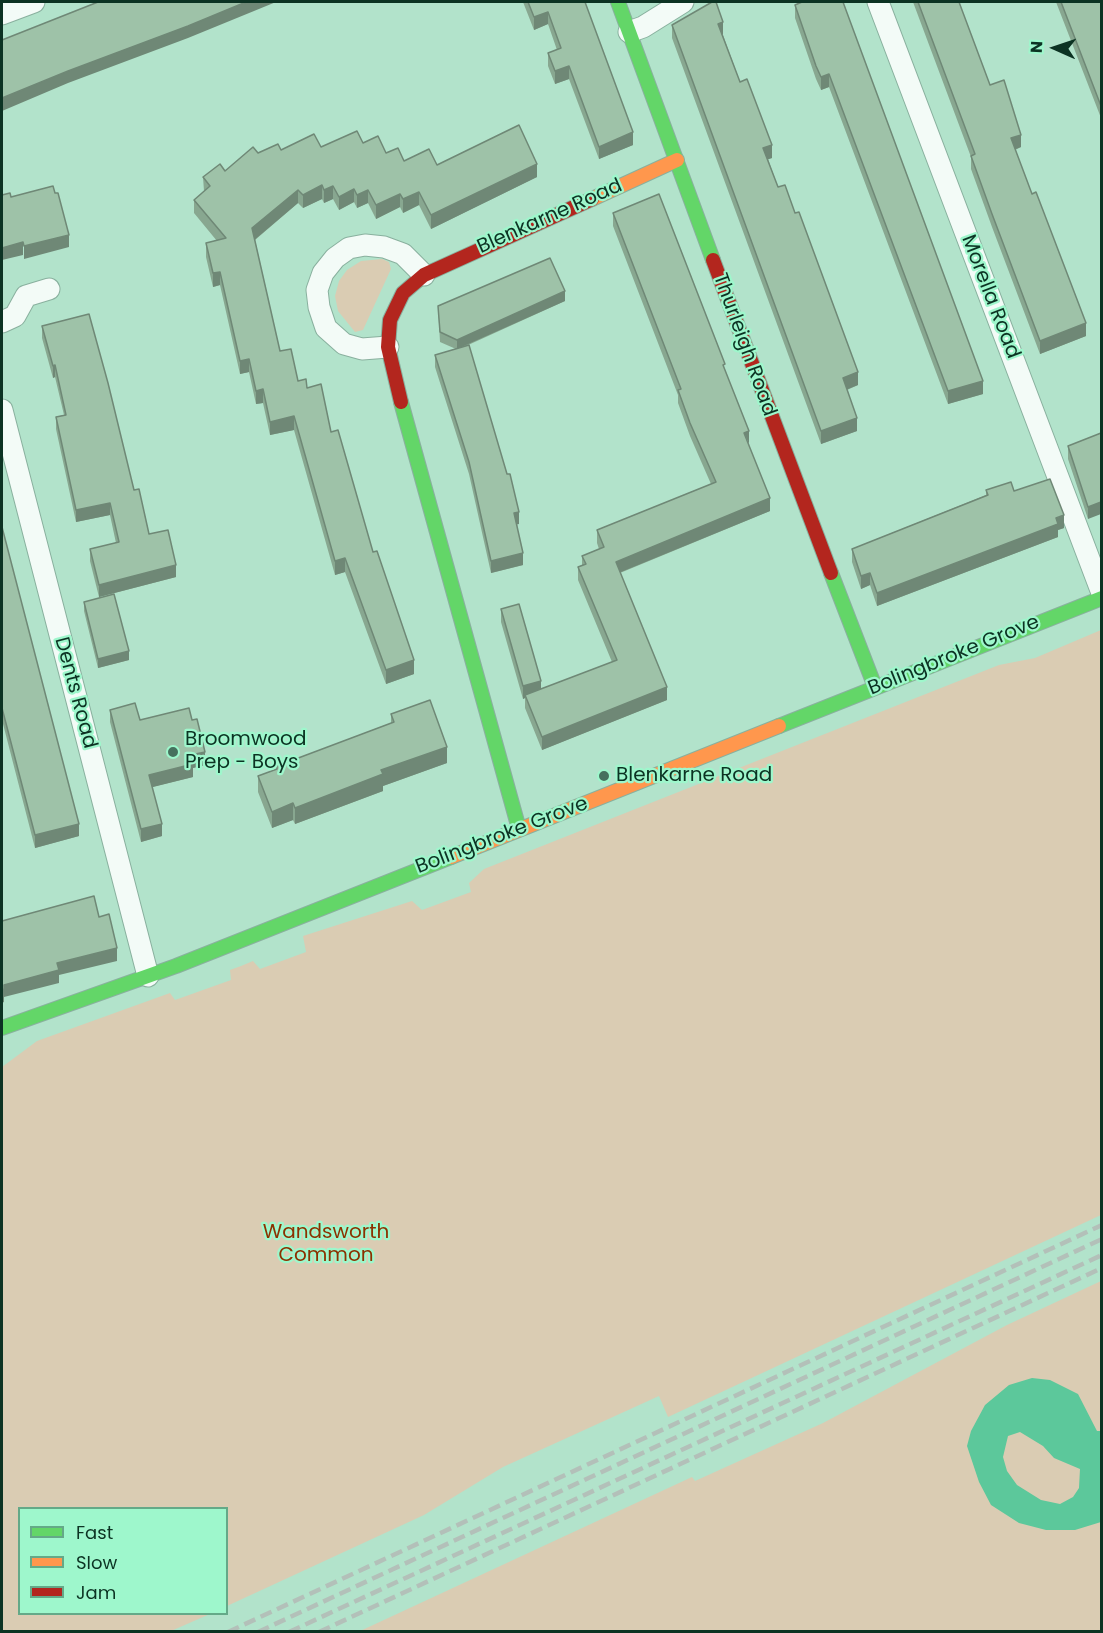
<!DOCTYPE html>
<html>
<head>
<meta charset="utf-8">
<style>
	body { margin:0 }
	#map { position:relative; width:1103px; height:1633px; overflow:hidden; background:#b2e3cb; font-family:Poppins,sans-serif }
	canvas { display:block }
	.frame { position:absolute; inset:0; border:3px solid #0c3323; pointer-events:none }
	.legend { position:absolute; left:18px; top:1507px; width:210px; height:108px; box-sizing:border-box; background:#9ef7cc; border:2px solid #64a988; margin:0; padding:8px 10px; list-style:none; font-size:18px; color:#0c3323 }
	.legend li { display:flex; align-items:center; gap:12px; height:30px }
	.legend b { width:30px; border:2px solid #64a988 }
	.north { position:absolute; left:1025px; top:18px; width:60px; height:60px; -webkit-text-stroke:4px #9ef7cc; paint-order:stroke; rotate:273deg; font-size:16px; font-weight:700; line-height:24px; text-align:center; color:#0c3323 }
	.north::after { content:''; display:block; margin:auto; width:21px; height:27px; background:#0c3323; clip-path:polygon(50% 0,100% 100%,50% 72%,0 100%) }
</style>
</head>
<body>
<div id="map">
<canvas width="1103" height="1633"></canvas>
<div class="frame"></div>
<ul class="legend">
<li><b style="height:8px;background:#63d668"></b>Fast</li>
<li><b style="height:8px;background:#ff974d"></b>Slow</li>
<li><b style="height:8px;background:#b3261e"></b>Jam</li>
</ul>
<div class="north">N</div>
</div>
<script>
const c = document.querySelector('canvas').getContext('2d');
c.lineJoin = 'round';
function fill(path, color) { c.fillStyle = color; c.fill(path, 'evenodd'); }
const toPath = rows => new Path2D(rows.map(r => 'M' + r).join(''));
function trace(path, color, width, dash) { c.strokeStyle = color; c.lineWidth = width; c.lineCap = dash ? 'butt' : 'round'; c.setLineDash(dash || []); c.stroke(path); }
function drawText(font, color, halo, rows, align = 'center') {
  c.font = font + ' Poppins,sans-serif'; c.lineWidth = 4.5; c.setLineDash([]); c.textBaseline = 'middle'; c.strokeStyle = halo; c.fillStyle = color; for (const [text, x, y, turn = 0] of rows) {
    c.save(); c.translate(x, y); c.rotate((+turn || 0) * Math.PI / 180); c.textAlign = isNaN(turn) ? turn : align; if (halo) c.strokeText(text, 0, 0); c.fillText(text, 0, 0); c.restore();
  }
}
fill(toPath([
	[382,259,389,262,391,269,363,330,355,332,338,311,335,296,339,281,347,270,361,261],
	[1101,630,1101,1215,668,1417,659,1396,503,1467,424,1515,227,1606,226,1508,20,1508,20,1614,210,1614,171,1631,2,1631,2,1067,37,1041,170,993,175,1000,231,980,230,970,241,966,253,961,260,969,306,952,303,936,412,901,422,910,471,892,469,883,484,869,999,665,1035,658],
	[1101,1281,1101,1631,358,1632,692,1477,695,1481,823,1423,1007,1325]
]), '#daccb3');
fill(toPath([
	[1032,1378,1050,1380,1078,1394,1097,1431,1101,1431,1101,1522,1075,1530,1046,1530,1019,1523,991,1505,979,1482,967,1446,971,1431,985,1405,1009,1385],
	[1020,1432,1043,1446,1054,1458,1080,1469,1079,1488,1073,1497,1060,1504,1041,1500,1017,1485,1007,1471,1003,1457,1008,1436]
]), '#5cc89b');
const street = toPath([
	[878,2,1102,593],
	[2,14,34,2],
	[629,32,643,27,683,2],
	[2,322,15,316,26,296,49,289],
	[388,347,362,349,344,344,326,328,319,307,317,290,323,273,335,258,349,248,365,245,384,247,403,254,424,275],
	[2,410,148,976]
]);
const fast = toPath([
	[618,2,713,260],
	[401,402,519,829],
	[831,573,875,687],
	[779,726,1102,598],
	[2,1028,176,966,451,857]
]);
const slow = toPath([
	[592,199,677,160],
	[451,857,779,726]
]);
const jam = toPath([
	[713,260,831,573],
	[401,402,388,347,390,320,403,293,424,275,592,199]
]);
trace(street, '#89b09e', 23);
trace(fast, '#89b09e', 16);
trace(slow, '#89b09e', 16);
trace(jam, '#89b09e', 16);
trace(street, '#f3fbf7', 21);
trace(fast, '#63d668', 14);
trace(slow, '#ff974d', 14);
trace(jam, '#b3261e', 14);
trace(toPath([
	[228,1632,1102,1225],
	[258,1632,1102,1239],
	[289,1632,1102,1255],
	[319,1632,1102,1268]
]), '#b3c0b9', 4.5, [12, 6]);
fill(toPath([
	[523,2,585,2,633,145,599,159,569,79,555,84,548,66,548,53,557,50,548,24,534,30],
	[797,2,843,2,983,394,948,404,829,87,821,90,816,79,795,18,795,5,798,4],
	[913,2,959,2,990,85,1021,147,1015,150,1086,336,1040,354,992,227,971,169,971,157],
	[1056,2,1101,2,1101,118],
	[672,25,723,34,723,35,740,82,772,158,768,159,778,187,858,385,847,390,857,431,821,444,672,38],
	[363,143,404,161,537,177,431,229,419,205,403,213,400,207,376,219,368,203,357,208,354,202,339,210,333,199,324,203,322,199,303,208,298,203,255,240,280,351,298,381,307,388,331,432,414,674,386,684,345,572,335,575,294,430,270,435,263,403,256,404,249,372,240,374,220,285,213,287,206,257,206,243,217,241,194,213,194,200,204,191,203,177,225,171,258,153],
	[613,213,725,372,770,511,620,573,667,700,542,750,525,708,525,698,523,699,501,622,501,609,541,689,612,662,578,580,578,567,582,565,582,556,599,549,597,543,597,530,711,484,690,436,678,403,678,395,613,226],
	[565,301,466,346,519,524,517,524,523,565,491,573,469,474,435,367,435,355,456,349,440,342,438,306],
	[42,326,134,490,149,534,176,577,99,597,90,561,90,549,116,543,110,515,76,522,56,429,56,417,64,415,55,377,53,378,42,338],
	[1101,433,1088,519,1068,459,1068,446],
	[986,490,1014,491,1064,528,1058,530,1058,537,877,606,870,585,861,589,852,562,852,549,986,495],
	[2,527,79,836,35,848,2,720],
	[84,602,129,660,98,668,84,611],
	[110,710,140,720,205,765,193,768,193,777,152,787,162,836,141,842,110,722],
	[391,714,447,763,383,786,383,791,295,824,293,820,272,828,258,792,258,776,277,769,277,766,391,723]
]), '#88a790');
fill(toPath([
	[246,2,276,2,188,38,68,83,2,111,2,98,68,71],
	[548,12,548,24,534,30,534,17],
	[723,22,723,34,718,36,718,24],
	[569,66,569,79,555,84,555,71],
	[829,74,829,87,821,90,821,77],
	[633,132,633,145,599,159,599,147],
	[1021,135,1021,147,1011,151,1011,138],
	[772,145,772,158,763,161,763,148],
	[537,164,537,177,431,229,431,215],
	[322,185,322,199,303,208,303,195],
	[333,186,333,199,324,203,324,190],
	[354,189,354,202,339,210,339,197],
	[298,190,298,203,252,242,252,228],
	[368,190,368,203,357,208,357,195],
	[419,192,419,205,403,213,403,199],
	[400,194,400,207,376,219,376,205],
	[69,235,69,247,24,259,24,246],
	[23,242,23,255,2,260,2,248],
	[220,272,220,285,213,287,213,273],
	[565,291,565,301,457,349,457,340],
	[1086,323,1086,336,1040,354,1040,341],
	[249,359,249,372,240,374,240,361],
	[55,365,55,377,53,378,53,366],
	[858,372,858,385,843,391,843,378],
	[983,381,983,394,948,404,948,391],
	[263,389,263,403,256,404,256,391],
	[294,416,294,430,270,435,270,422],
	[857,418,857,431,821,444,821,431],
	[749,431,749,444,744,433],
	[770,498,770,511,616,574,616,562],
	[1101,502,1101,514,1088,519,1088,507],
	[110,503,110,515,76,522,76,510],
	[519,512,519,524,514,525,514,513],
	[1064,515,1064,528,1058,530,1058,537,877,606,877,593],
	[523,553,523,565,491,573,491,561],
	[345,558,345,572,335,575,335,561],
	[176,565,176,577,99,597,99,585],
	[870,573,870,585,861,589,861,576],
	[129,651,129,660,98,668,98,659],
	[414,660,414,674,386,684,386,670],
	[541,681,541,694,525,695,525,698,523,699,523,686],
	[667,687,667,700,542,750,542,737],
	[447,747,447,763,383,786,383,791,295,824,295,808,381,770],
	[205,752,205,765,193,768,193,777,149,788,149,775,191,755],
	[293,803,293,820,272,828,272,812],
	[79,824,79,836,35,848,35,835],
	[162,824,162,836,141,842,141,829],
	[117,948,117,961,59,975,59,983,4,997,4,1002,2,1003,2,990,4,985,57,963]
]), '#6f8876');
const building = toPath([
	[98,2,246,2,188,26,68,71,2,98,2,40,98,2],
	[528,2,585,2,633,132,599,147,569,66,555,71,548,53,561,48,548,12,534,17,528,2],
	[712,2,716,2,723,22,718,24,740,82,747,79,772,145,763,148,778,187,785,185,795,213,799,212,858,372,843,378,857,418,821,431,672,25,712,2],
	[802,2,843,2,983,381,948,391,829,74,821,77,816,66,795,5,802,2],
	[918,2,959,2,990,85,1004,80,1021,135,1011,138,1032,194,1036,192,1086,323,1040,341,992,214,971,156,975,154,918,2],
	[1061,2,1101,2,1101,106,1061,2],
	[519,125,537,164,431,215,419,192,403,199,400,194,376,205,368,190,357,195,354,189,339,197,333,186,324,190,322,185,303,195,298,190,252,228,280,351,291,349,298,381,306,379,307,388,321,384,331,432,338,430,373,552,377,551,414,660,386,670,345,558,335,561,294,416,270,422,263,389,256,391,249,359,240,361,220,272,213,273,206,243,226,238,194,200,210,186,203,177,220,164,225,171,253,147,258,153,278,144,281,150,314,134,321,147,357,131,363,143,378,136,386,153,398,148,404,161,429,149,437,165,519,125],
	[53,186,55,193,58,193,69,235,24,246,23,242,2,248,2,195,10,193,11,197,53,186],
	[659,194,725,364,723,365,749,431,744,433,770,498,616,562,667,687,542,737,525,695,617,660,578,567,586,564,582,556,604,547,597,530,716,482,690,423,678,390,681,389,613,213,659,194],
	[550,258,565,291,457,340,440,332,438,306,550,258],
	[89,314,108,383,134,490,139,489,149,534,168,530,176,565,99,585,90,549,119,542,110,503,76,510,56,417,66,415,55,365,53,366,42,326,89,314],
	[469,345,507,474,510,474,519,512,514,513,523,553,491,561,469,462,435,355,469,345],
	[1101,433,1101,502,1088,507,1068,446,1101,433],
	[1050,479,1064,515,1056,518,1058,524,877,593,870,573,861,576,852,549,988,495,986,490,1011,482,1014,491,1050,479],
	[2,527,79,824,35,835,2,708,2,527],
	[114,594,129,651,98,659,84,602,114,594],
	[519,604,541,681,523,686,501,609,519,604],
	[430,700,447,747,381,770,383,774,295,808,293,803,272,812,258,776,277,769,277,766,394,722,391,714,430,700],
	[135,703,140,720,189,708,192,720,197,719,205,752,191,755,193,764,149,775,162,824,141,829,110,710,135,703],
	[94,896,99,917,109,914,117,948,57,963,59,970,4,985,4,989,2,990,2,921,94,896]
]);
fill(building, '#9ec2a8');
trace(building, '#6f8876', 1.5);
for (const [x, y, r, color] of [
	[173,752,6,"#46715e"],
	[604,776,6,"#46715e"]
]) { const dot = new Path2D(); dot.arc(x, y, r, 0, 2 * Math.PI); c.fillStyle = color; c.fill(dot); trace(dot, '#9ef7cc', 2); }
drawText('20px', '#0c3323', '#9ef7cc', [
	["Blenkarne Road",550,217,-24],
	["Morella Road",990,297,69],
	["Thurleigh Road",744,345,70],
	["Bolingbroke Grove",954,656,-22],
	["Dents Road",75,693,75],
	["Bolingbroke Grove",502,836,-21]
]);
drawText('20px', '#0c3323', '#9ef7cc', [
	["Broomwood",185,740],
	["Prep - Boys",185,763],
	["Blenkarne Road",616,776]
], 'left');
drawText('20px', '#8c3100', '#9ef7cc', [
	["Wandsworth",326,1233],
	["Common",326,1256]
]);
</script>
</body>
</html>
